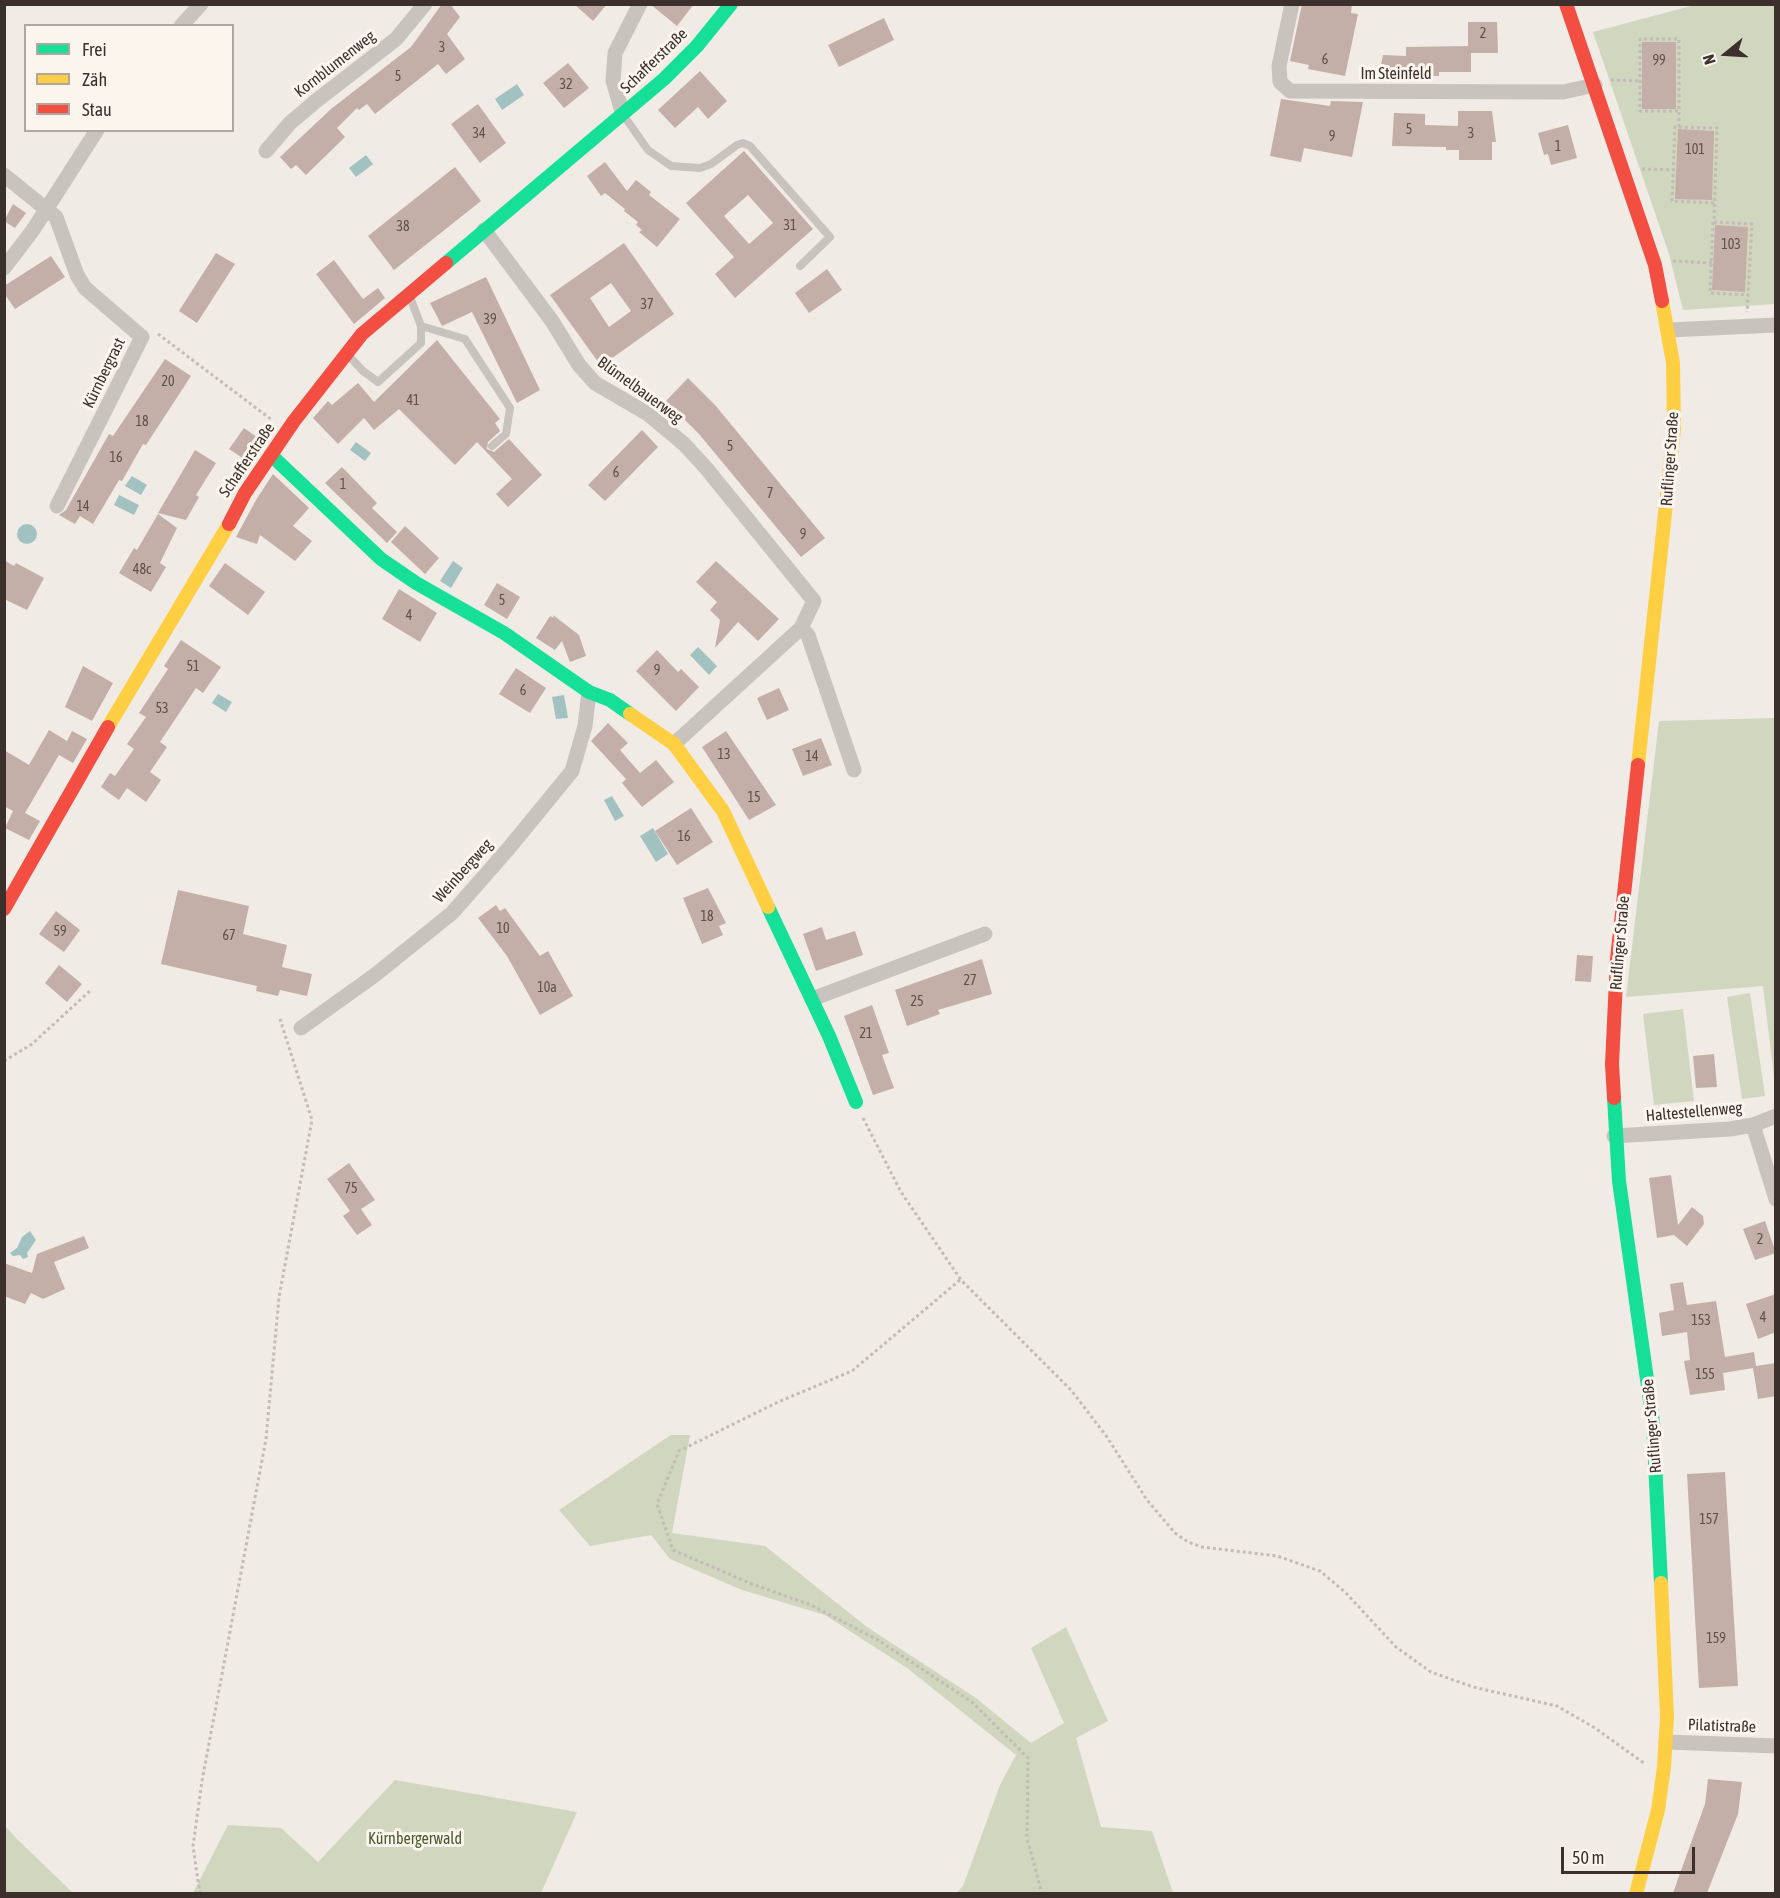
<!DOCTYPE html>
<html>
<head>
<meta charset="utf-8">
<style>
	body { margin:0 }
	#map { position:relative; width:1780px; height:1898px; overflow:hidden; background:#f0ebe5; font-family:"Asap Condensed",sans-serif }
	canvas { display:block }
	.frame { position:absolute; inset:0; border:6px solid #3b302b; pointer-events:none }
	.legend { position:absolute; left:24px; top:24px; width:210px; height:108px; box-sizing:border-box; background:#fbf5ee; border:2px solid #aea6a0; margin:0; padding:8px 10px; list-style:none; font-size:18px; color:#3b302b }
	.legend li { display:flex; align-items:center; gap:12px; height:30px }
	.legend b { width:30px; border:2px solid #aea6a0 }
	.north { position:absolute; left:1696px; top:24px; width:60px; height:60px; -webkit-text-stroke:4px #fbf5ee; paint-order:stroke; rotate:252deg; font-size:16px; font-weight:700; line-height:24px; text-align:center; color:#3b302b }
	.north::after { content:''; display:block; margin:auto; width:21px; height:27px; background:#3b302b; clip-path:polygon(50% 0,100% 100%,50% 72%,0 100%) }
	.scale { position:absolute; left:1561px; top:1847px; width:134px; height:27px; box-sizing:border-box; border:3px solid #3b302b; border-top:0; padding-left:8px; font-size:18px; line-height:21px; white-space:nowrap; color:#3b302b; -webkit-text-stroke:4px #fbf5ee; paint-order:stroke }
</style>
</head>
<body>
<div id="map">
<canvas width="1780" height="1898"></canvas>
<div class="frame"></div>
<ul class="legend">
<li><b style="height:8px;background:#16e098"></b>Frei</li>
<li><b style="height:8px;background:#ffcf43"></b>Zäh</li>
<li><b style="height:8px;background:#f24e42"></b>Stau</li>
</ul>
<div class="north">N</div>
<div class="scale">50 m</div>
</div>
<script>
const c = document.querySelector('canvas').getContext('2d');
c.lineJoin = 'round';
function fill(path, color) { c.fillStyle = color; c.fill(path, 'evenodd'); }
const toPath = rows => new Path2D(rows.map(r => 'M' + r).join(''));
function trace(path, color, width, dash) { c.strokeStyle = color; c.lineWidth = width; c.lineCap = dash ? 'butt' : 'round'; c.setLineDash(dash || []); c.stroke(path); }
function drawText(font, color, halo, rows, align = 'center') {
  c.font = font + ' "Asap Condensed",sans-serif'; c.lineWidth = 6; c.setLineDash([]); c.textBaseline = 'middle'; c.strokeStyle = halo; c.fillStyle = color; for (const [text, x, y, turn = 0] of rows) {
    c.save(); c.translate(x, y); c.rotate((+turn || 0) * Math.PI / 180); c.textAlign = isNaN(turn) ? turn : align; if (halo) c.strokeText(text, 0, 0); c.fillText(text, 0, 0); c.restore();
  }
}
fill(toPath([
	[1695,5,1775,5,1775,304,1683,310,1669,254,1593,32],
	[1775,718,1775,1085,1763,986,1626,997,1659,721],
	[1750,993,1765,1096,1742,1099,1727,997],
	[1683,1009,1694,1101,1654,1105,1643,1014],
	[671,1435,690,1435,672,1533,765,1546,867,1627,976,1698,1031,1743,1064,1723,1031,1648,1066,1627,1108,1721,1076,1738,1101,1827,1152,1831,1173,1893,956,1893,963,1886,1000,1785,1016,1755,907,1668,825,1615,742,1590,670,1559,651,1535,590,1546,559,1510],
	[395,1780,577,1812,541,1893,193,1893,228,1825,281,1828,318,1862],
	[5,1826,17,1839,73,1893,5,1893]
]), '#d1d6bf');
fill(toPath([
	[517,84,524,95,502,110,495,99],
	[366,155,373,164,356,177,349,168],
	[356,442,371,453,365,461,350,450],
	[132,476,147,485,141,495,125,486],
	[119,495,139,505,134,515,114,505],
	'17 534a10 10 0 1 1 20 0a10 10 0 1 1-20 0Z',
	[453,561,463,568,451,588,440,581],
	[698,647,717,666,709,675,690,655],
	[218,694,232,702,226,712,212,703],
	[564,695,568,718,556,719,552,697],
	[612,796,624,816,615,821,604,800],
	[653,828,668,854,656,862,640,836],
	[30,1231,36,1240,27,1253,28,1257,23,1259,20,1255,13,1256,10,1253,17,1248,22,1237]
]), '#a1c2c1');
fill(toPath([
	[442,4,450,4,460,17,447,34,465,59,446,74,438,64,375,114,367,104,359,110,357,108,337,128,345,137,306,175,296,165,291,169,280,157,331,109,411,47],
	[574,4,607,4,593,21],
	[650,4,694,4,677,26],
	[1302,4,1352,4,1351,13,1358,14,1345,76,1308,69,1309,65,1290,61],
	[884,18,894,40,839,67,828,45],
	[1468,22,1497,22,1498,53,1471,53,1471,72,1439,72,1439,76,1379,75,1383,55,1406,56,1406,47,1468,46],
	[1642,42,1676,42,1676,109,1642,109],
	[568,63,589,88,564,108,543,83],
	[700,71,727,101,708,119,698,107,675,128,658,110],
	[1281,99,1330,106,1331,101,1363,102,1352,157,1304,148,1301,162,1270,156],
	[478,104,506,143,480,163,451,124],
	[1458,111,1492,111,1496,142,1492,142,1492,160,1459,160,1459,150,1446,150,1446,147,1392,146,1394,113,1425,114,1425,125,1458,126],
	[1568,125,1577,158,1551,165,1548,154,1544,155,1538,133],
	[1678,129,1714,131,1712,200,1675,199],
	[744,151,813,229,735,298,715,274,734,257,686,203],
	[748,195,773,223,749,244,724,216],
	[605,162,627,191,636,180,651,192,649,195,680,219,657,247,639,232,642,230,636,225,638,222,624,211,625,209,605,193,601,196,587,176],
	[455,167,481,201,394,270,368,236],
	[13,204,26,213,15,228,4,221],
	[1715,225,1748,227,1745,292,1712,290],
	[624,243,674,314,601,366,550,295],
	[611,283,631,311,609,327,590,298],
	[216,253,235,264,197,323,179,311],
	[51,256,65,277,15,309,4,293,4,286],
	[334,260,363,299,378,288,385,298,354,324,316,274],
	[827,269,842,290,809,313,795,293],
	[486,277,540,390,517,403,472,312,442,326,430,303],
	[437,340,500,419,495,423,500,431,488,442,487,449,494,452,509,439,542,475,508,507,496,494,512,479,477,442,455,465,399,409,374,430,364,418,338,444,313,418,328,401,332,405,358,383,374,402],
	[165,359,191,376,146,445,143,444,122,481,119,480,93,524,80,516,75,524,59,515,66,510,109,434,113,436],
	[688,378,715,405,825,538,801,557,699,434,666,401],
	[244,428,264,442,250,463,229,449],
	[642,430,658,447,605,501,588,485],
	[195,450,216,463,196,495,199,497,186,520,158,513],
	[342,467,377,503,372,508,397,532,387,543,325,483],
	[273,474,309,508,293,526,312,541,295,561,260,535,257,544,236,537,256,500],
	[158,514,177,528,160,563,166,567,151,592,119,573,134,548,137,550],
	[405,526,439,558,425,574,391,542],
	[4,560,14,566,16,563,44,578,27,610,4,599],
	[716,561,779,619,758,641,738,622,715,648,720,620,710,610,717,602,696,582],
	[225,563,265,592,248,615,209,586],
	[497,583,520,597,507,619,484,605],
	[399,589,437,613,420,642,382,619],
	[553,615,579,635,586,656,570,662,562,641,555,650,536,638,550,616,554,618],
	[181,640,221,667,203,693,196,688,160,742,167,747,150,772,161,780,146,802,127,788,119,800,101,787,110,773,115,776,134,749,127,744,146,717,139,713,168,669,164,666],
	[657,650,678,672,681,669,699,687,676,711,636,671],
	[83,666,113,683,92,721,65,707],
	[516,668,546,688,530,713,499,694],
	[779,688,789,710,767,720,757,698],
	[608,723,628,743,620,750,640,773,656,760,674,782,642,807,622,783,626,779,591,741],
	[49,730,67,741,72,731,87,739,73,763,59,755,25,813,40,821,29,840,5,828,13,811,4,806,4,750,29,765],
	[726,731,776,805,749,820,702,747],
	[821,738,832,765,803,776,792,749],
	[691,808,713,842,677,865,655,831],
	[708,888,726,923,719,926,723,935,702,944,683,898],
	[178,890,249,906,243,934,287,945,282,967,312,974,307,996,280,990,278,996,256,991,257,986,161,964],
	[496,905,500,911,505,908,540,956,548,951,573,996,540,1015,507,956,478,918],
	[56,911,80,930,64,952,39,934],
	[822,927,826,940,855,931,863,955,816,971,803,934],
	[1577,955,1593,956,1591,982,1575,981],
	[982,959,992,994,938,1010,940,1014,907,1026,895,990],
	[59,965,82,984,67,1002,45,983],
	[872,1005,889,1053,882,1055,894,1088,873,1095,844,1016],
	[1714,1054,1717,1087,1696,1088,1693,1056],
	[349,1163,375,1200,361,1209,372,1225,357,1235,343,1216,350,1211,327,1179],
	[1671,1175,1678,1225,1692,1207,1703,1216,1704,1224,1687,1246,1674,1235,1657,1238,1649,1178],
	[1765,1221,1776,1253,1755,1260,1743,1229],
	[84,1236,89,1248,54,1262,65,1289,43,1299,31,1293,25,1304,4,1296,4,1263,32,1273,37,1254],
	[1683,1282,1687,1305,1716,1301,1725,1357,1754,1352,1756,1366,1776,1363,1776,1396,1758,1399,1753,1368,1723,1373,1725,1390,1690,1395,1684,1361,1690,1360,1687,1332,1662,1336,1659,1313,1674,1310,1670,1284],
	[1776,1294,1776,1332,1758,1339,1746,1304],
	[1725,1472,1738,1686,1699,1688,1687,1474],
	[1708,1779,1742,1782,1738,1814,1707,1893,1673,1893,1705,1804]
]), '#c3afa7');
trace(toPath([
	[1611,80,1642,81],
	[1678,111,1640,111,1640,39,1679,39,1679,127],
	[1642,169,1676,170],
	[1714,203,1672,201,1675,127,1717,128,1714,222,1752,224,1747,312],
	[1713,222,1710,293,1748,295],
	[1673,261,1713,263],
	[158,334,272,420],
	[4,1061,32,1044,92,989],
	[863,1118,901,1192,961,1280,1071,1390,1107,1437,1147,1500,1175,1533,1188,1542,1202,1547,1277,1556,1320,1571,1345,1592,1396,1647,1431,1672,1473,1687,1557,1706,1595,1728,1645,1764],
	[960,1280,852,1371,778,1402,679,1451,657,1504,673,1550,752,1584,811,1605,878,1640,972,1702,1028,1758,1027,1838,1042,1894],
	[200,1894,193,1846,202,1781,266,1439,279,1297,312,1120,280,1019]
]), '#c2bbb6', 3, [3, 3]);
trace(toPath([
	[624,116,648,150,671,166,700,168,711,164,737,145,743,143,750,146,830,237,800,266],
	[421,326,465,339,510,408,506,434,492,446],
	[348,355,363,371,378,382,421,343,421,326,410,297]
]), '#c9c3be', 8);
trace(toPath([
	[1292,4,1279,66,1280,82,1290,91,1563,92,1595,85],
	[181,26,201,4],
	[623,115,613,81,615,53,640,4],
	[266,151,290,123,316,101,396,39,425,4],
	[4,175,56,217,77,275,85,288,142,337,57,506],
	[484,230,552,321,579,365,595,383,648,414,684,444,706,468,814,601,801,628,674,744],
	[4,268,33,230,97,130],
	[1669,330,1776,325],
	[801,628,808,635,854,770],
	[812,999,985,934],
	[301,1028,375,975,452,913,509,848,572,771,585,726,589,692],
	[1753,1125,1776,1199],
	[1614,1136,1730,1129,1753,1125,1776,1116],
	[1666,1742,1776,1746]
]), '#c9c3be', 15);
trace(toPath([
	[446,263,664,79,697,46,731,4],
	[271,455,381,559,416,583,504,633,589,692,610,700,630,714],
	[768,907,829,1036,856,1102],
	[1614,1098,1619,1181,1653,1422,1661,1583]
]), '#16e098', 14);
trace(toPath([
	[630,714,674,744,723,811,768,907],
	[108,727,229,524],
	[1638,765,1674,429,1673,363,1662,301],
	[1636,1894,1658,1810,1664,1767,1667,1717,1661,1583]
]), '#ffcf43', 14);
trace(toPath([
	[1566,4,1655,265,1662,301],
	[229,524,245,493,294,421,362,334,446,263],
	[4,909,108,727],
	[1614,1098,1612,1064,1617,959,1638,765]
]), '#f24e42', 14);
drawText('14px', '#5d504a', null, [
	["2",1483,34],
	["3",442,48],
	["6",1325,60],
	["99",1659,61],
	["5",398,77],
	["32",566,85],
	["5",1409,130],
	["34",479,134],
	["3",1471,134],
	["9",1332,137],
	["1",1558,147],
	["101",1695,150],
	["31",790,226],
	["38",403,227],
	["103",1731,245],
	["37",647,305],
	["39",490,320],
	["20",168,382],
	["41",413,401],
	["18",142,422],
	["5",730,447],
	["16",116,458],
	["6",616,473],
	["1",343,485],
	["7",770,494],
	["14",83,507],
	["9",803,535],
	["48c",142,570],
	["5",502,601],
	["4",409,616],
	["51",193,667],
	["9",657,671],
	["6",523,691],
	["53",162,709],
	["13",724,755],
	["14",812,757],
	["15",754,798],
	["16",684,837],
	["18",707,917],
	["10",503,929],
	["59",60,932],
	["67",229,936],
	["27",970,981],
	["10a",547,988],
	["25",917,1002],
	["21",866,1034],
	["75",351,1189],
	["2",1760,1240],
	["4",1763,1318],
	["153",1701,1321],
	["155",1705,1375],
	["157",1709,1520],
	["159",1716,1639]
]);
drawText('16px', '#3b302b', '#fbf5ee', [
	["Schafferstraße",654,61,-44],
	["Kornblumenweg",335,64,-38],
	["Im Steinfeld",1396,74],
	["Kürnbergrast",104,373,-64],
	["Blümelbauerweg",640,390,36],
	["Ruflinger Straße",1670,459,-86],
	["Schafferstraße",247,460,-56],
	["Weinbergweg",463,871,-48],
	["Ruflinger Straße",1620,943,-85],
	["Haltestellenweg",1694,1112,-5],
	["Ruflinger Straße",1652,1426,-95],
	["Pilatistraße",1722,1726,2]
]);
drawText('16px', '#4a5a2e', '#fbf5ee', [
	["Kürnbergerwald",415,1839]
]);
</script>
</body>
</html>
